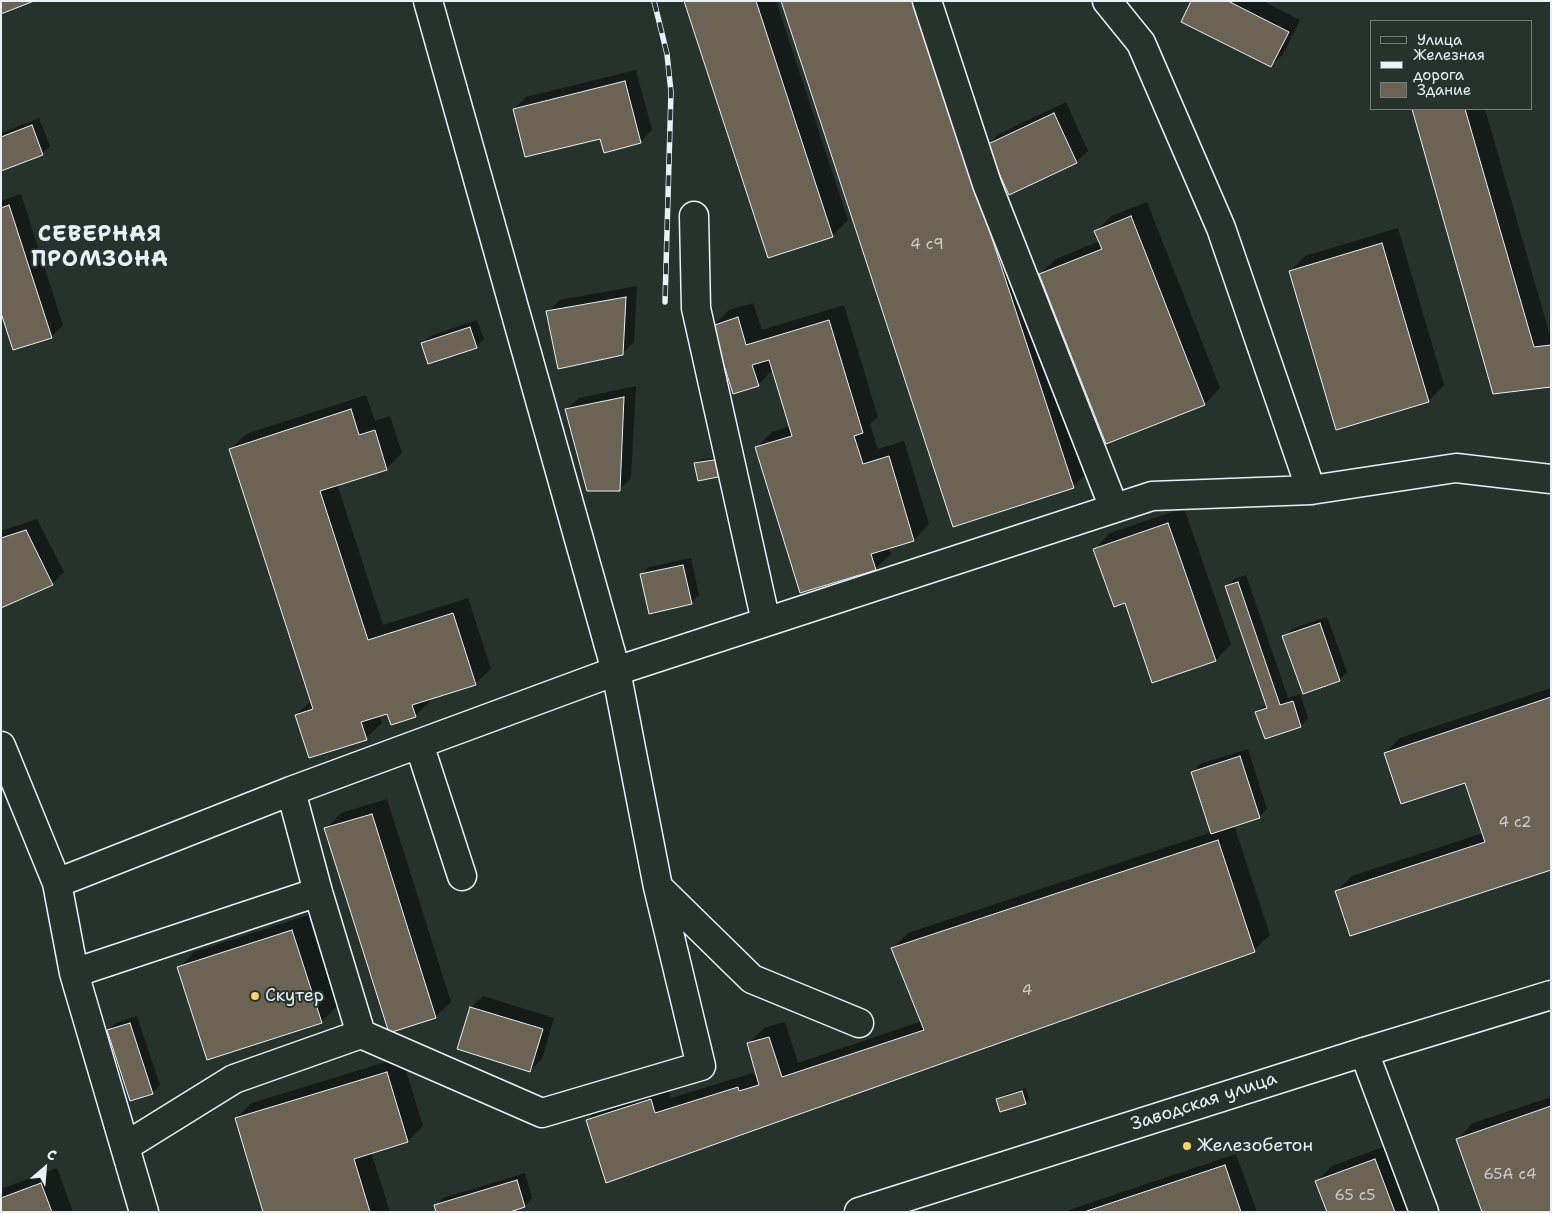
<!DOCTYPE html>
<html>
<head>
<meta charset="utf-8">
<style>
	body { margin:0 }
	#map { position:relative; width:1552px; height:1213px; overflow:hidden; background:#26332d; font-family:"Shantell Sans",sans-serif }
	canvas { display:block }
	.frame { position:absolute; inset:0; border:2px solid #e8f1f8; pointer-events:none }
	.legend { position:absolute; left:1370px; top:20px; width:162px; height:90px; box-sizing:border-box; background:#26332d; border:1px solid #747f7e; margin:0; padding:6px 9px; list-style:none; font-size:15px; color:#e8f1f8 }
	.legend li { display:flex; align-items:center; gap:10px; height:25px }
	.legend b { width:25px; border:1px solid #747f7e }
	.north { position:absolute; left:20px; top:1143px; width:50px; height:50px; -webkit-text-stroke:4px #26332d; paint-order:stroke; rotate:27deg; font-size:14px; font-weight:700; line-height:20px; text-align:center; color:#e8f1f8 }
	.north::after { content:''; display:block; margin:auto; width:18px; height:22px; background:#e8f1f8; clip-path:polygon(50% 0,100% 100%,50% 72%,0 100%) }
</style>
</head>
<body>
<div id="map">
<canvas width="1552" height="1213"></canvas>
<div class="frame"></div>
<ul class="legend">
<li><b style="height:6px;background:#26332d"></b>Улица</li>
<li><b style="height:6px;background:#e8f1f8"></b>Железная дорога</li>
<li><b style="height:14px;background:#6b6354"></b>Здание</li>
</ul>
<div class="north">С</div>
</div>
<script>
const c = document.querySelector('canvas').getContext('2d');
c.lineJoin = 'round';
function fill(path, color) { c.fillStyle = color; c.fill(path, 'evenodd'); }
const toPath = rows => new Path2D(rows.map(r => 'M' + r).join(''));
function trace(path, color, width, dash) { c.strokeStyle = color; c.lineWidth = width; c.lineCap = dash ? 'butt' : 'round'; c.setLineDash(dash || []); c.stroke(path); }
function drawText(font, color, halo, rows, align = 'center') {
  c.font = font + ' "Shantell Sans",sans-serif'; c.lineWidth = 4; c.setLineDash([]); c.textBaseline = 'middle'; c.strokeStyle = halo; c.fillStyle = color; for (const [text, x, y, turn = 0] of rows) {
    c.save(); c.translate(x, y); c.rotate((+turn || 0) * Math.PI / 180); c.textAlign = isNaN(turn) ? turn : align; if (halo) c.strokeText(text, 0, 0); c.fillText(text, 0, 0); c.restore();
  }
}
fill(toPath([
	[685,1,776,1,848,220,832,236],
	[782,1,934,1,1089,471,1073,487],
	[1192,1,1263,1,1300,20,1283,54,1271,66],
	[636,70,652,130,640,142,601,137,514,109,526,97],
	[1066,102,1088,151,1076,162,987,146,999,134],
	[1414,109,1485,109,1549,332,1551,332,1551,386,1494,393],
	[39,118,50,146,42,154,1,169,1,133],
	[21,194,63,325,51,337,1,309,1,201],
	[1147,202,1220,388,1205,404,1107,442,1040,274,1056,259,1100,241,1096,231,1111,216],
	[1398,228,1444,385,1429,401,1290,271,1305,256],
	[637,286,634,342,622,354,548,312,560,300],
	[753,303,762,330,844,305,878,417,870,424,878,449,904,441,929,524,914,540,889,547,891,554,875,569,757,447,772,432,791,426,773,369,758,385,713,326,729,310],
	[477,320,484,339,476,347,423,343,430,336],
	[636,386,631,478,620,489,567,409,579,398],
	[366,395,375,421,390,416,402,453,387,468,337,484,383,625,468,598,491,669,475,684,430,698,431,700,415,716,387,712,379,715,382,723,366,738,296,715,312,700,230,449,246,434],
	[723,456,726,471,696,464,699,460],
	[1184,508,1231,644,1216,660,1153,681,1126,601,1095,549,1110,533],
	[37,519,64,572,52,584,1,607,1,531],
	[691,558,699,595,692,602,650,612,641,575,649,567],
	[1246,575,1288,698,1300,694,1308,718,1301,725,1265,738,1257,712,1267,704,1227,586,1234,579],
	[1327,617,1347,672,1339,680,1284,637,1292,629],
	[1551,688,1551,869,1336,892,1352,876,1483,833,1466,781,1385,753,1400,738],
	[1248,749,1267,809,1259,817,1234,825,1270,935,1254,950,607,1181,587,1120,603,1105,667,1085,671,1098,753,1073,754,1076,758,1075,748,1044,764,1028,785,1022,798,1063,922,1021,892,949,908,933,1212,832,1193,772,1200,764],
	[387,799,451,1002,435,1017,326,829,341,813],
	[308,915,337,1006,322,1021,208,1058,179,968,194,952],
	[483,996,554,1018,542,1059,530,1070,471,1007],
	[137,1016,160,1085,153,1092,131,1100,108,1030,116,1023],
	[402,1057,423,1126,408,1141,371,1152,390,1212,264,1212,236,1118,252,1103],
	[1026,1088,1029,1099,1026,1102,1001,1110,998,1099,1001,1096],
	[1551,1097,1551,1212,1458,1139,1473,1123],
	[1391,1144,1416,1212,1328,1212,1317,1181,1332,1166],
	[1236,1154,1257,1212,1063,1212],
	[57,1168,73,1212,1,1212,1,1189],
	[525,1173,532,1198,525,1206,506,1212,435,1206,443,1198]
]), '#0007');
const building = toPath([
	[1,1,34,1,1,14,1,1],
	[684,1,756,1,833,237,768,258,684,1],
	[781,1,914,1,1074,488,953,527,781,1],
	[1191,1,1228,1,1289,32,1271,67,1181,22,1191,1],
	[625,81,641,143,604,153,600,139,525,157,513,109,625,81],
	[1412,109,1465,109,1534,347,1551,345,1551,387,1493,394,1412,109],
	[1054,113,1077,163,1009,195,986,145,1054,113],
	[32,125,43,155,1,171,1,137,32,125],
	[9,205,52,338,13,350,1,313,1,208,9,205],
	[1131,216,1205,405,1106,444,1039,274,1102,249,1094,231,1131,216],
	[1382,243,1429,402,1336,430,1289,271,1382,243],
	[626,297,623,355,558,369,546,311,626,297],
	[738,317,746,345,829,320,863,433,854,436,863,464,889,456,914,541,871,554,876,570,800,593,755,447,792,436,769,360,752,365,759,386,733,394,712,326,738,317],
	[470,327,477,348,428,364,421,343,470,327],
	[624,397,620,491,587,491,565,409,624,397],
	[351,409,359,435,375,430,387,470,320,491,368,640,453,613,476,685,412,705,416,717,391,725,387,714,361,722,367,740,309,758,295,715,313,709,229,449,351,409],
	[720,459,723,476,698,481,694,463,720,459],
	[1168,523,1216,661,1152,683,1125,603,1114,607,1093,549,1168,523],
	[26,530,53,585,1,608,1,538,26,530],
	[683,565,692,604,649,614,640,574,683,565],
	[1238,582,1280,705,1293,701,1301,727,1265,739,1255,712,1267,708,1225,586,1238,582],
	[1320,623,1340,681,1303,694,1282,636,1320,623],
	[1551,697,1551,870,1350,936,1335,891,1485,842,1465,783,1401,804,1384,753,1551,697],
	[1240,756,1260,818,1211,834,1191,772,1240,756],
	[372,814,436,1018,389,1033,324,828,372,814],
	[1218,840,1255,952,606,1183,586,1120,651,1099,655,1113,738,1087,739,1091,759,1085,747,1043,769,1037,782,1077,924,1030,891,948,1218,840],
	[292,930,322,1023,207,1060,177,967,292,930],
	[470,1007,543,1029,530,1072,457,1049,470,1007],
	[130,1023,153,1094,130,1101,107,1030,130,1023],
	[387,1072,408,1142,354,1159,370,1212,263,1212,235,1118,387,1072],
	[1022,1091,1026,1104,1000,1112,996,1099,1022,1091],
	[1551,1106,1551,1212,1482,1212,1456,1139,1551,1106],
	[1375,1159,1395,1212,1327,1212,1315,1181,1375,1159],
	[1225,1165,1241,1212,1084,1212,1225,1165],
	[517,1180,525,1207,510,1212,436,1212,434,1205,517,1180],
	[41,1183,52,1212,1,1212,1,1198,41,1183]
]);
fill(building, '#6b6354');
trace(building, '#e8f1f8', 1);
const minor = toPath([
	[428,1,616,671,658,887,752,979,859,1023],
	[927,1,987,184,1114,508],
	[1107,1,1141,43,1221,228,1311,490],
	[694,216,696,308,766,622],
	[419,744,462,876],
	[1,746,57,883],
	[291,791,616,671,1152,496,1311,490,1456,468,1551,479],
	[318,892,361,1034,542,1113,701,1066,658,887],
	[74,973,318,892,291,791,57,883,74,973,144,1212],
	[1364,1052,1424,1212],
	[126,1146,234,1079,361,1034]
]);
const major = toPath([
	[859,1212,1364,1052,1551,995]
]);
trace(minor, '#e8f1f8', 31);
trace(major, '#e8f1f8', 31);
trace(minor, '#26332d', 28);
trace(major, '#26332d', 28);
const rail = toPath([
	[654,1,667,54,671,92,665,302]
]);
trace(rail, '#e8f1f8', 5.5);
trace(rail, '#26332d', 4, [11]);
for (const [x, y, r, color] of [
	[255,996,5,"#ffd166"],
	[1187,1146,5,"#ffd166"]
]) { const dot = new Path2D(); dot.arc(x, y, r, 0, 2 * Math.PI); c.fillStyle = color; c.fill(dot); trace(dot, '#26332d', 2); }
drawText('15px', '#c9cecf', null, [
	["4 с9",927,245],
	["4 с2",1515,823],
	["4",1027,991],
	["65А с4",1510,1175],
	["65 с5",1355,1196]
]);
drawText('18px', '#e8f1f8', '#26332d', [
	["Скутер",265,996],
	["Железобетон",1197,1146]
], 'left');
drawText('18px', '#e8f1f8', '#26332d', [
	["Заводская улица",1204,1102,-18]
]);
c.letterSpacing = '1px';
drawText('bold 22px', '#e8f1f8', '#26332d', [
	["СЕВЕРНАЯ",100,235],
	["ПРОМЗОНА",100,260]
]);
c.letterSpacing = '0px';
</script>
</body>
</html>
